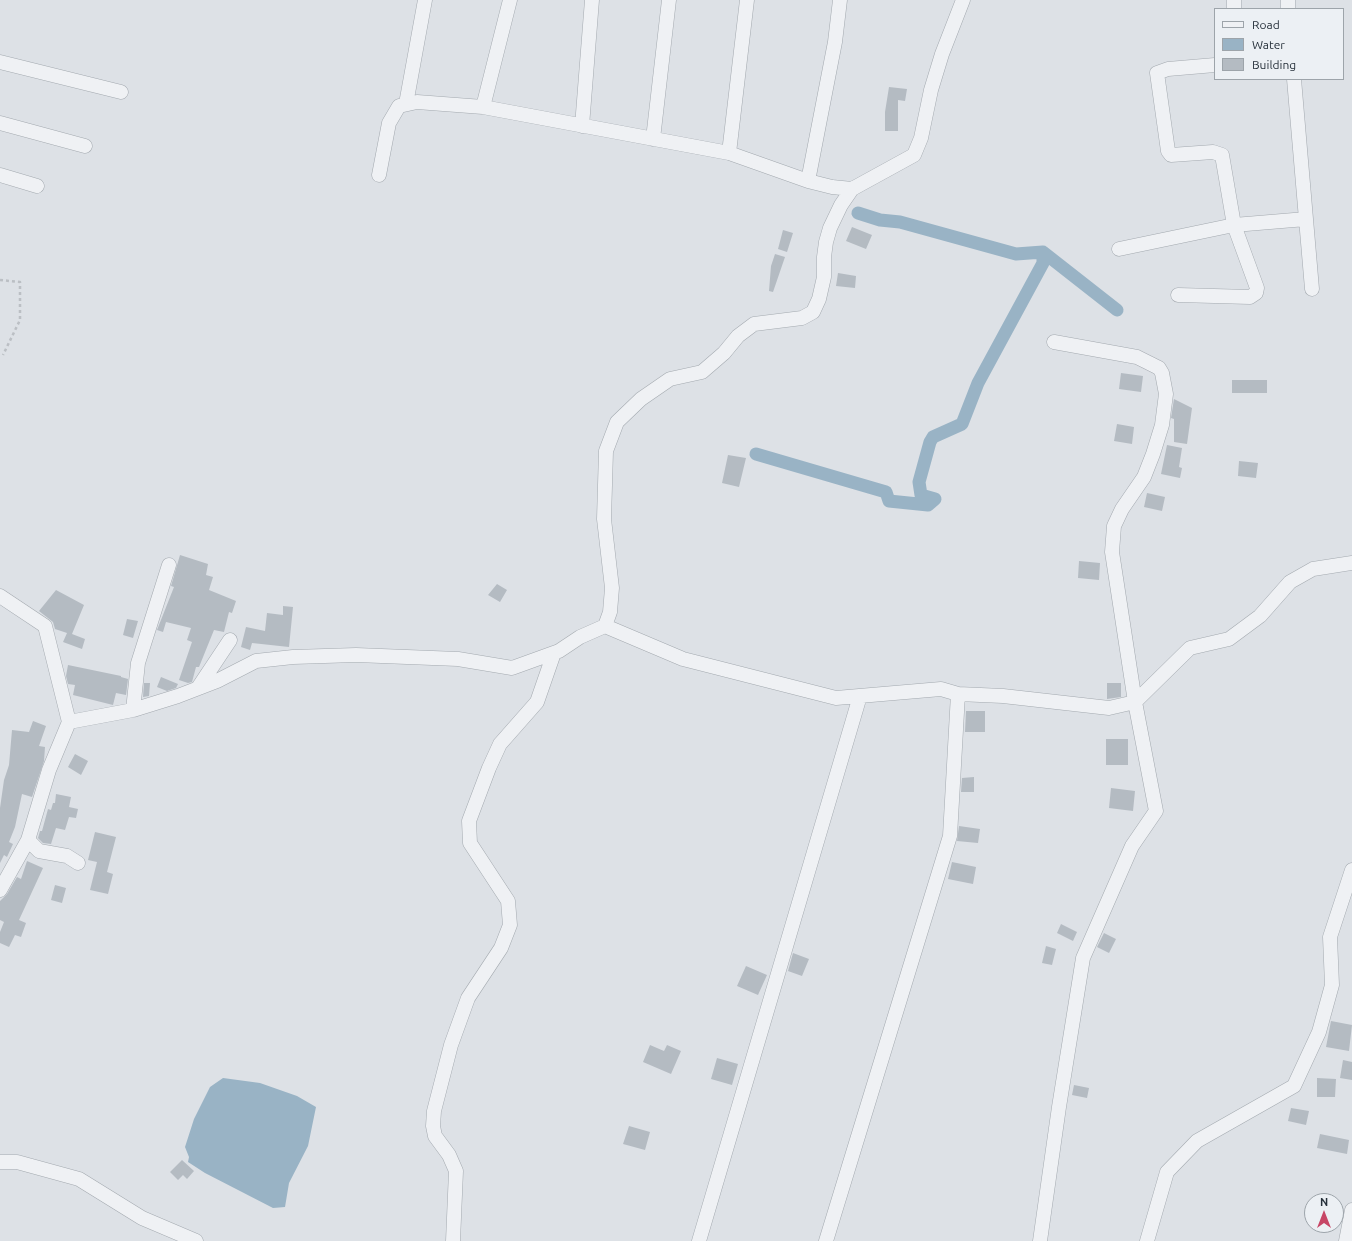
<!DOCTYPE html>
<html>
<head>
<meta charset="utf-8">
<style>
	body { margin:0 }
	#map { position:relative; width:1352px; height:1241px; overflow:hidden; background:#dde1e6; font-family:Ubuntu,sans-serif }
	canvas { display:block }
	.legend { position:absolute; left:1214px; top:8px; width:130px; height:72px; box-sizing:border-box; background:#ecf0f4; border:1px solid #9da4aa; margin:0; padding:5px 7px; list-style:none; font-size:12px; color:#27313b }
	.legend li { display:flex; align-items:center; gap:8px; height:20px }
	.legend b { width:20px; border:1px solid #9da4aa }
	.north { position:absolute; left:1304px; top:1193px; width:40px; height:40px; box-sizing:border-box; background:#ecf0f4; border:1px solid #9da4aa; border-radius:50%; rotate:0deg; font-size:11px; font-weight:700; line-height:16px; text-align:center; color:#27313b }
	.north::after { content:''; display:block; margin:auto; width:14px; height:18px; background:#c74666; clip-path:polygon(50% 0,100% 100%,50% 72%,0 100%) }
</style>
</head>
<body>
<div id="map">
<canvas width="1352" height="1241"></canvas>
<ul class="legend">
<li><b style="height:5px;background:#eff1f4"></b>Road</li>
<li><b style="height:11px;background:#99b3c5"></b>Water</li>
<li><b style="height:11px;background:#b4bbc2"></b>Building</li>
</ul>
<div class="north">N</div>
</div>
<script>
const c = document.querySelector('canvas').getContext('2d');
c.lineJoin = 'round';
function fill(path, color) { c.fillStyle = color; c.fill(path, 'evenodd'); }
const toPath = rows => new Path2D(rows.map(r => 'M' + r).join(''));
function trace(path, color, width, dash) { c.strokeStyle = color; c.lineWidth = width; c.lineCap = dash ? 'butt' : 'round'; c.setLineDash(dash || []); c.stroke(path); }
fill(toPath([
	[223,1078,260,1083,297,1096,316,1107,308,1146,289,1183,285,1207,273,1208,205,1173,188,1162,189,1157,185,1147,194,1119,210,1087]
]), '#99b3c5');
trace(toPath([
	[858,213,880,220,900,222,1016,254,1043,252,1117,310],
	[756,454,886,492,889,501,928,505,935,499,921,495,919,482,930,442,933,437,962,424,978,383,1043,263,1043,252]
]), '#99b3c5', 13);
fill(toPath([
	[889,87,907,89,905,101,898,100,898,131,885,131,885,112],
	[852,227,872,235,866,249,846,241],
	[783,230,793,233,787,252,778,249],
	[775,254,785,257,773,292,769,291,771,266],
	[838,273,856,276,855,288,836,286],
	[1121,373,1143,376,1141,392,1119,389],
	[1232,380,1267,380,1267,393,1232,393],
	[1174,399,1192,408,1187,444,1174,442,1174,419,1171,418],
	[1117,424,1134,427,1132,444,1114,441],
	[1167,445,1182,448,1179,467,1182,468,1180,478,1161,474],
	[728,455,746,458,739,487,722,483],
	[1239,461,1258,463,1256,478,1238,476],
	[1147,493,1165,497,1162,511,1144,507],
	[180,555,208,564,206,575,213,577,209,590,236,601,232,613,229,612,224,632,214,630,199,667,196,667,192,682,188,683,179,680,192,642,187,640,191,628,166,622,163,632,157,630,174,587,171,586],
	[1079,561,1100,563,1099,580,1078,578],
	[497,584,507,590,500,602,488,595],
	[56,590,84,605,72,634,85,639,82,649,63,642,67,633,55,629,53,622,39,611],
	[283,606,293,607,289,647,252,643,250,650,241,647,246,627,265,631,267,613,283,615],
	[127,619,138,621,133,638,123,635],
	[68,665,121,676,121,677,128,679,126,695,116,693,113,705,73,695,75,685,68,684,66,676],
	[161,677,178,684,176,688,167,691,157,687],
	[144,683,150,683,149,696,143,697],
	[1107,683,1121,683,1121,697,1107,699],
	[966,711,985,711,985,732,965,732],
	[33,721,46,726,39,746,45,747,44,761,32,797,22,794,15,827,9,842,13,844,7,857,4,855,0,863,0,808,4,780,9,765,12,730,29,732],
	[1106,739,1128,739,1128,765,1106,765],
	[75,754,88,761,81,775,68,767],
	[974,777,974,792,961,792,962,778],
	[1111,788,1135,791,1133,811,1109,808],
	[56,794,71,797,69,807,78,809,76,818,69,817,65,830,56,828,51,844,43,843,38,838,40,831,42,831,48,809,51,810,53,803,55,803],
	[959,826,980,829,978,843,957,841],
	[95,832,116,837,107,872,113,874,108,894,90,890,97,862,88,860],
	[27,861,43,868,19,920,26,923,21,937,15,935,9,947,0,943,0,932,4,922,0,920,0,901,7,894,17,877,21,879],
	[952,862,976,867,973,884,948,879],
	[55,885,66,888,62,903,51,900],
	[1061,924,1077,932,1073,941,1057,933],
	[1104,933,1116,939,1109,953,1097,947],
	[1046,946,1056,949,1052,965,1042,963],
	[793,953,809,959,802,976,788,971],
	[746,966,767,975,758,995,737,986],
	[1331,1021,1352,1025,1349,1051,1326,1047],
	[650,1045,664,1051,667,1045,681,1051,671,1074,643,1062],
	[717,1058,738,1064,732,1085,711,1079],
	[1343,1060,1352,1062,1352,1080,1340,1078],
	[1317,1078,1336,1079,1335,1097,1317,1097],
	[1074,1085,1089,1088,1087,1098,1072,1095],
	[1291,1108,1309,1111,1306,1125,1288,1121],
	[629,1126,650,1132,645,1150,623,1144],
	[1320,1134,1349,1140,1347,1154,1317,1148],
	[182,1160,194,1171,187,1179,183,1175,178,1180,170,1172]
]), '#b4bbc2');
const minor = toPath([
	[1288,0,1288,9],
	[1234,9,1234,0],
	[0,62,121,92],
	[1294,79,1312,289],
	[406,104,425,0],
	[483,107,510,0],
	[0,123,85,146],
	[582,126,592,0],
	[653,139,669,0],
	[729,153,747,0],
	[0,175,37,186],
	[379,175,389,123,399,106,417,102,483,107,729,153,808,181,832,187,852,189],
	[808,181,835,42,840,0],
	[1119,249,1234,225,1306,219],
	[1178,295,1250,297,1256,293,1257,288,1234,225,1222,155,1213,152,1171,155,1168,151,1157,73,1168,69,1215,65],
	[0,596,45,626,69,722,49,770,28,840,0,890],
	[605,626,610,612,612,588,604,519,606,451,617,422,641,399,670,379,702,372,724,353,738,336,754,324,802,318,813,312,819,299,824,277,824,257,826,242,830,228,841,205,852,189,914,155,921,138,931,90,942,54,963,0],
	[198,688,230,640],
	[133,710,138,663,169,565],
	[69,722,133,710,178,696,217,681,256,661,293,657,356,655,458,659,512,668,559,651,580,637,605,626,683,659,836,698,941,689,958,694,1003,696,1109,708,1135,702,1190,648,1229,639,1260,616,1290,582,1313,569,1352,563],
	[28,840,39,851,67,856,78,863],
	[0,1162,17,1162,79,1179,142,1218,196,1241],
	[453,1241,456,1171,449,1155,435,1136,433,1126,434,1111,451,1045,468,998,501,948,510,925,508,901,470,843,469,821,489,768,500,744,537,702,554,653],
	[699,1241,860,696],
	[826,1241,950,836,958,694],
	[1040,1241,1059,1107,1083,958,1132,846,1156,811,1135,702,1112,552,1114,526,1122,509,1144,477,1153,454,1162,425,1166,394,1162,373,1159,368,1137,357,1054,342],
	[1147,1241,1167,1172,1197,1141,1294,1086,1319,1032,1332,985,1330,937,1352,870],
	[1346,1241,1352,1210]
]);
trace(minor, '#a3a9af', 15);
trace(toPath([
	[0,280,20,282,20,320,3,355]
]), '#bbbfc4', 2.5, [3, 3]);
trace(minor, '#eff1f4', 14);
</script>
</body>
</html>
